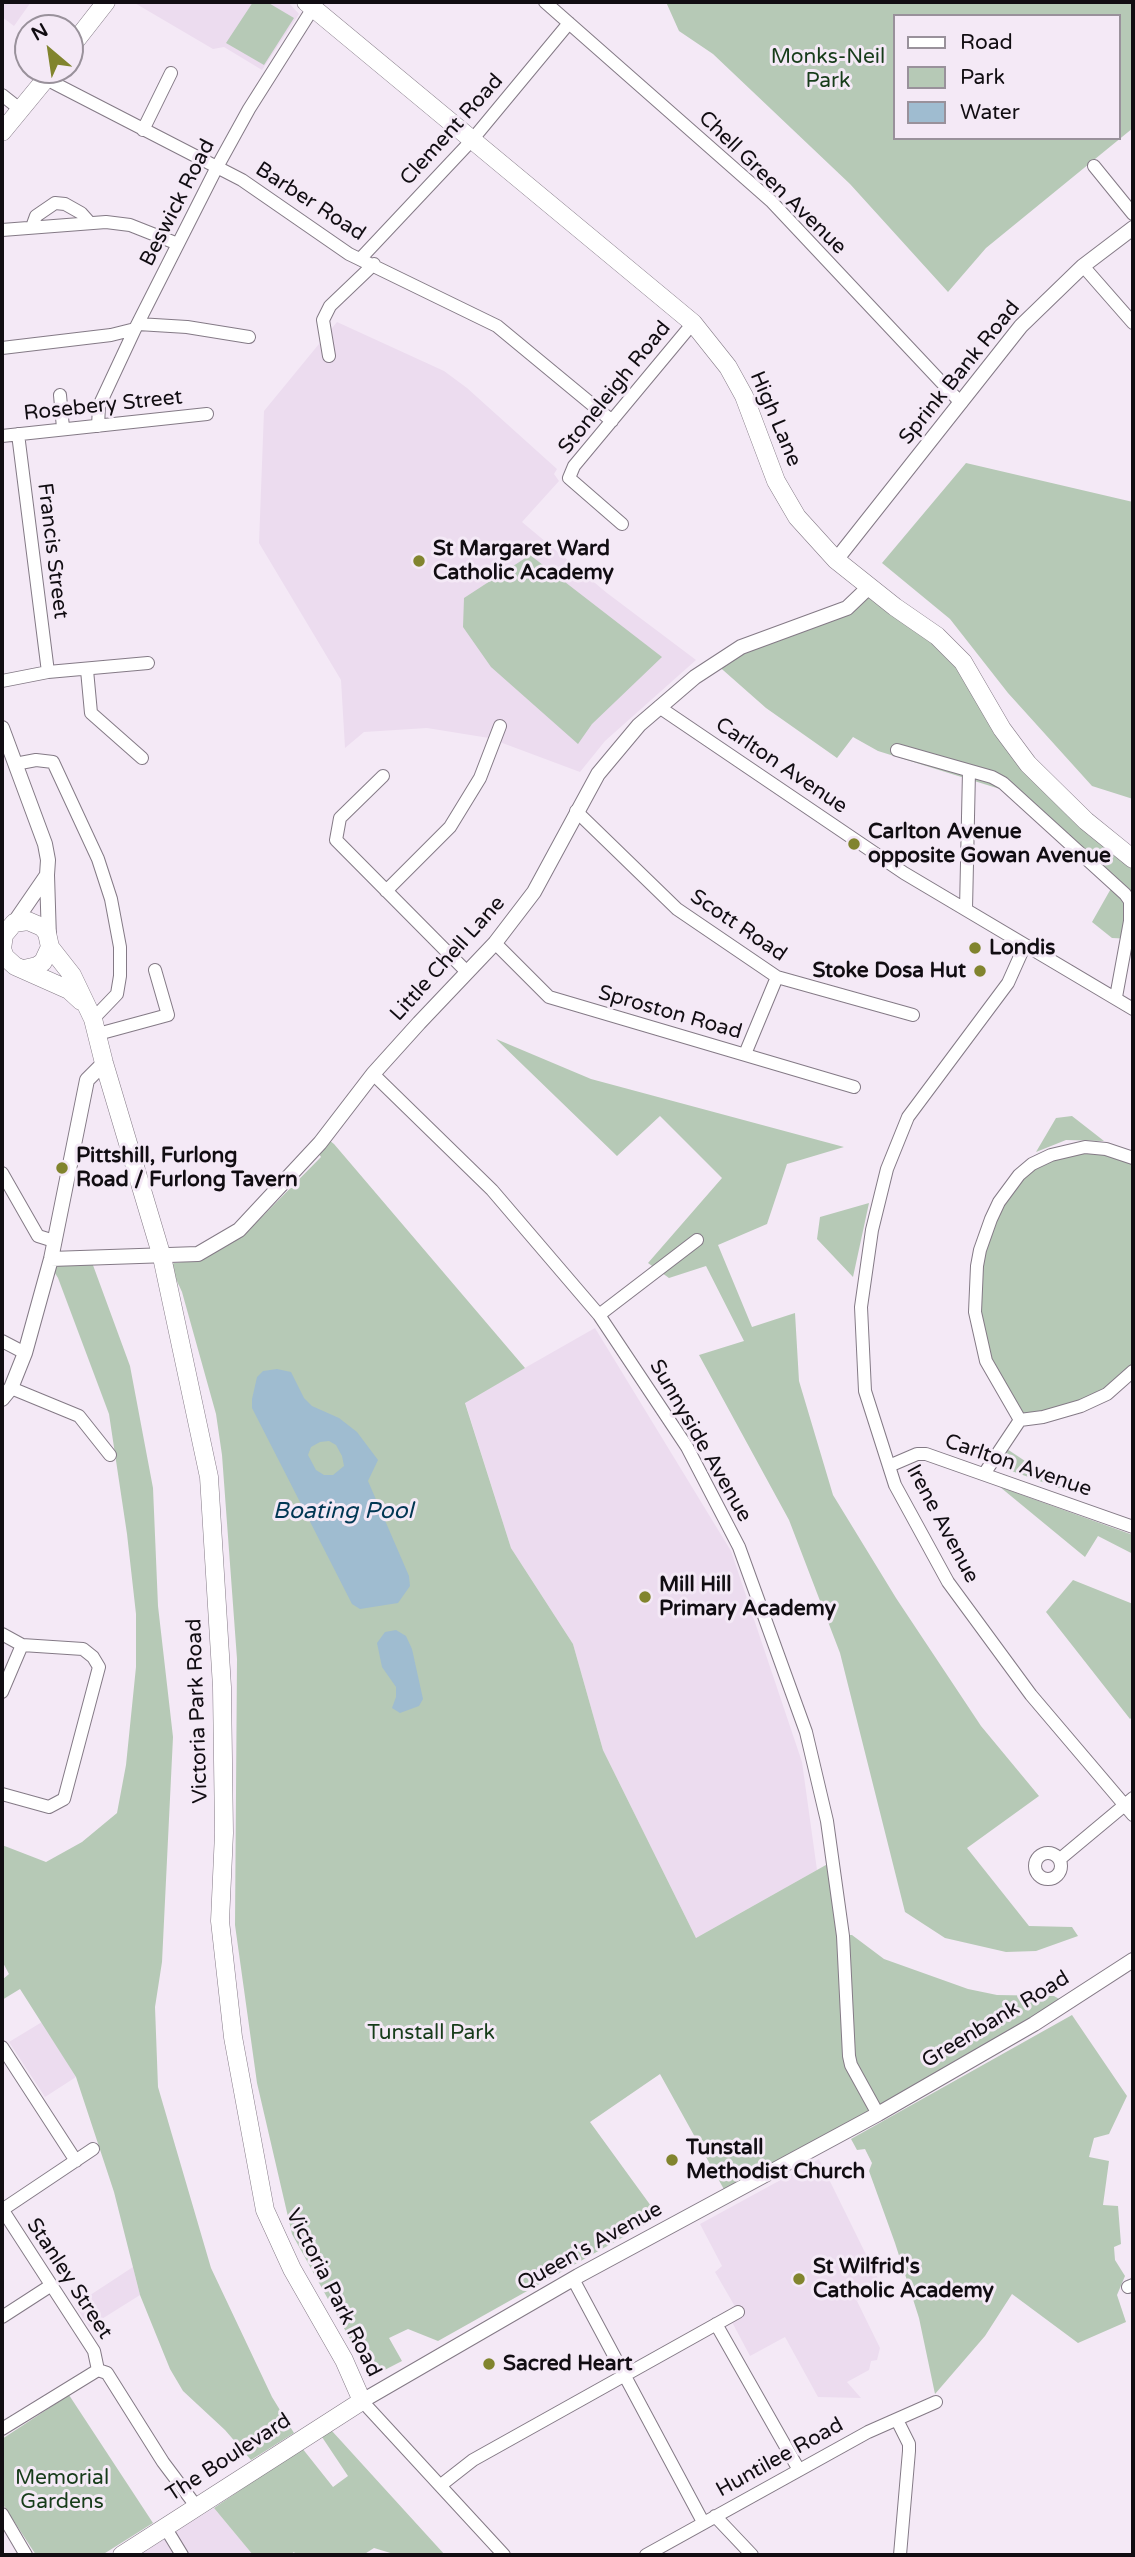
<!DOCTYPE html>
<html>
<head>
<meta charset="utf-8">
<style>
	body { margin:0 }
	#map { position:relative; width:1135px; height:2557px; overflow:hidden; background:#f4e9f6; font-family:"Varela Round",sans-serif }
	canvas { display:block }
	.frame { position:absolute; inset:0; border:4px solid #110d12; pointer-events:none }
	.legend { position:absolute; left:893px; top:14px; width:228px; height:126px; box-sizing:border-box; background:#f4e9f6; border:2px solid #99919b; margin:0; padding:9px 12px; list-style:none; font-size:21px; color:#110d12 }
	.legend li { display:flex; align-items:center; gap:14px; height:35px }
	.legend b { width:35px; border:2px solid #99919b }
	.north { position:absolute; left:14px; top:14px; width:70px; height:70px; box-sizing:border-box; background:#f4e9f6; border:2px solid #99919b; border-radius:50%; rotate:331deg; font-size:19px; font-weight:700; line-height:28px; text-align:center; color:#110d12 }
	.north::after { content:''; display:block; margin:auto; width:24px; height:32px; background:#81842e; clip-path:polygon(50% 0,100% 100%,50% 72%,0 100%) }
</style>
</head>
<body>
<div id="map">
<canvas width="1135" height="2557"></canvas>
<div class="frame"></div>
<ul class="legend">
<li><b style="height:9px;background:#fff"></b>Road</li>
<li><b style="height:19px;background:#b6c9b6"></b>Park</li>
<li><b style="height:19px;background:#9fbcd0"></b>Water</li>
</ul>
<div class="north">N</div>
</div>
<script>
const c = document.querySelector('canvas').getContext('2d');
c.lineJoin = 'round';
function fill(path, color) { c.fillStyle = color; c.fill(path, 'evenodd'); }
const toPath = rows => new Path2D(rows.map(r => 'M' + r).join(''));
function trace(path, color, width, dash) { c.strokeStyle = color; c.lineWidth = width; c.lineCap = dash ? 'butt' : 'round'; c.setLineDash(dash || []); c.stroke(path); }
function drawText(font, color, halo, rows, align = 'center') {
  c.font = font + ' "Varela Round",sans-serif'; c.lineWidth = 6; c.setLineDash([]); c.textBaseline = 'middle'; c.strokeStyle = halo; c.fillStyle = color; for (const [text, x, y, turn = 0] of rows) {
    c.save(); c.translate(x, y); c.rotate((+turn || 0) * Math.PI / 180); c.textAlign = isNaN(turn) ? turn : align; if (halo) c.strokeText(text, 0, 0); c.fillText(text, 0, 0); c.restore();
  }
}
fill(toPath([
	[2,2,31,2,14,26,2,17],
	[133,2,288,2,299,14,262,70,224,47,213,49],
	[337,322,444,371,467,388,557,469,554,474,559,481,522,522,607,593,696,660,605,741,580,772,489,738,427,728,364,732,345,748,341,680,259,543,264,411],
	[595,1328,731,1551,802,1762,817,1870,696,1938,603,1750,573,1644,511,1548,465,1402],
	[42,2022,76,2077,45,2097,9,2042],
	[819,2159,882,2287,857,2301,880,2348,877,2360,871,2361,869,2370,847,2382,861,2398,818,2397,785,2337,750,2356,732,2322,741,2317,715,2272,722,2266,700,2224],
	[133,2267,140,2295,89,2327,75,2305],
	[214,2508,253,2555,140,2555,179,2529]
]), '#ecdcef');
fill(toPath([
	[253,2,267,2,294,18,264,65,226,43],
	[666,2,1133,2,1133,128,986,248,948,292,850,184,713,54,679,31],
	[895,16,1119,16,1119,138,895,138],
	[966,463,1133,502,1133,799,1092,786,1008,693,950,619,882,563],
	[530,555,662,657,592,724,578,744,491,667,463,627,464,598],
	[869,587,937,636,1002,729,1133,858,1133,939,1112,938,1092,922,1113,885,1000,789,878,751,853,737,837,758,766,708,715,663,830,614],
	[496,1039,591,1079,844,1147,787,1164,767,1224,718,1245,752,1327,795,1313,799,1381,833,1495,896,1598,981,1726,1039,1796,967,1848,1029,1926,1072,1927,1078,1936,1036,1951,1006,1952,945,1938,905,1912,840,1653,789,1520,699,1355,744,1341,706,1266,669,1278,648,1263,722,1178,660,1116,617,1156],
	[1072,1116,1104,1141,1066,1140,1036,1152,1056,1118],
	[325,1137,334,1144,525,1368,465,1403,511,1548,573,1644,603,1750,696,1938,833,1861,844,1935,852,1935,884,1959,968,1989,997,1995,1054,1996,1066,2003,726,2193,660,2074,590,2122,659,2217,438,2341,408,2329,389,2338,402,2361,371,2377,292,2234,257,2083,235,1925,237,1659,222,1455,216,1414,182,1292,170,1266,174,1263,200,1260,245,1234,321,1157,315,1148],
	[1068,1150,1133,1158,1133,1371,1107,1394,1020,1420,981,1347,980,1250,1019,1175],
	[869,1203,853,1277,817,1239,820,1217],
	[90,1257,130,1366,153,1488,158,1606,173,1737,162,1962,155,2007,158,2087,211,2268,272,2397,294,2433,251,2460,225,2430,183,2391,170,2369,140,2295,114,2192,76,2077,20,1989,2,2000,2,1980,9,1974,2,1961,2,1845,46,1862,82,1842,117,1813,126,1765,136,1667,136,1614,127,1534,109,1414,58,1278,50,1265],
	[1007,1449,1073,1493,1006,1469,999,1460],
	[1000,1487,1133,1535,1133,1554,1098,1536,1085,1557],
	[1073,1580,1133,1604,1133,1716,1130,1719,1046,1612],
	[1072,2015,1127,2096,1109,2134,1094,2138,1089,2157,1109,2161,1103,2205,1118,2206,1121,2244,1114,2247,1115,2260,1125,2276,1117,2295,1126,2322,1078,2343,1012,2294,985,2336,935,2394,919,2318,895,2243,869,2171,872,2163,865,2149,857,2150,851,2139],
	[69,2395,153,2523,102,2555,36,2555,2,2503,2,2439],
	[332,2431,445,2555,397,2555,374,2548,363,2555,296,2555,294,2552,290,2555,253,2555,214,2508,302,2448,333,2487,348,2476,322,2437]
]), '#b6c9b6');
fill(toPath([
	[277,1369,291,1372,304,1398,312,1406,339,1418,357,1432,378,1460,368,1481,409,1576,410,1586,398,1603,360,1609,352,1604,252,1408,252,1399,257,1377,263,1371],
	[329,1441,336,1445,342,1456,344,1466,333,1475,324,1475,316,1470,308,1455,311,1447,320,1442],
	[396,1630,406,1636,412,1649,423,1699,419,1706,400,1713,392,1708,396,1697,396,1687,382,1667,377,1643,385,1632]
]), '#9fbcd0');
const minor = toPath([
	[545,2,771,201,961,403],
	[46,79,242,180,349,254,497,326,612,421],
	[2,95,21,110],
	[143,130,171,73],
	[1094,166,1133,214],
	[32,227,36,216,55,203,65,204,81,213,89,222],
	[2,230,106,222,130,225,178,244],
	[361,258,472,140,569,23],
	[1083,266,1133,323],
	[138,324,187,327,249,337],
	[2,348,111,335,135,329],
	[329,356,323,320,330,306,374,264],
	[60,395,63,428],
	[98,426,99,406,135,329,217,167,249,109,313,8],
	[18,434,48,672],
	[2,436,207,414],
	[622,524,569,478,574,466,693,323],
	[87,670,91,713,142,758],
	[2,681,48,672,148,663],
	[659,707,904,873,1133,1009],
	[897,750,992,777,1003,783,1125,894,1130,901,1130,921,1116,997],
	[15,764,36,760,53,762,98,859,111,899,120,947,120,976,117,994,93,1019],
	[383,776,340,818,336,840,466,971],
	[576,811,677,909,777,977,913,1015],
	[386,891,450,827,480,778,500,726],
	[966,909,969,771],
	[495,943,549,997,854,1087],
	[1025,945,1008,983,908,1117,887,1169,872,1230,861,1307,865,1391,895,1485,948,1582,1031,1695,1133,1815],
	[98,1034,168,1015,155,970],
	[745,1054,777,977],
	[373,1074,492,1190,599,1315,687,1447,739,1547,806,1732,827,1821,843,1936,849,2056,851,2065,878,2114],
	[2,1173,38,1236,54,1241],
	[599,1315,697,1240],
	[2,1341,25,1353],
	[11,1388,79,1416,110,1455],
	[1020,1420,986,1361,975,1312,977,1266,980,1250,991,1219,999,1202,1019,1175,1032,1164,1051,1155,1085,1147,1106,1149,1133,1158],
	[1020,1420,1043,1417,1081,1406,1107,1394,1133,1371],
	[889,1466,917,1454,926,1454,1133,1527],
	[984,1474,1020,1420],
	[2,1634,22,1645,83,1649,93,1657,99,1667,64,1799,49,1807,2,1794],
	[2,1692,22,1645],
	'1035 1866a13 13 0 1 1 26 0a13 13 0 1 1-26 0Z',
	[1060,1859,1133,1798],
	[2,2047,76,2161],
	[2,2209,94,2351,98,2370],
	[2,2210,93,2149],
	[573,2279,703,2522],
	[1128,2287,1133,2285],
	[2,2317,50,2286],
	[716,2324,799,2470],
	[98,2370,107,2373,163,2462,196,2506],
	[362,2401,504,2555],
	[897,2420,909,2444,909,2451,900,2555],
	[2,2429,98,2370],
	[441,2485,473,2460,738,2312],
	[2,2514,26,2555],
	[715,2516,752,2555],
	[165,2527,182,2555],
	[646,2555,868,2432,936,2402]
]);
const tertiary = toPath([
	[836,560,1021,326,1083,266,1133,228],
	[2,728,45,844,48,860,47,875,49,939],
	[14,923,47,875],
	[51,1259,198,1254,239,1230,320,1143,373,1074,419,1023,495,943,534,892,598,774,639,725,695,677,741,647,847,608,869,587],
	[2,1399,11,1388,25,1353,51,1259,87,1080,104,1063],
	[362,2401,578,2276,878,2114,1034,2024,1133,1960]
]);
const primary = toPath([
	[306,2,693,323,728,367,744,396,776,481,797,517,836,560,895,607,937,636,963,662,1002,729,1028,764,1086,821,1133,859],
	[70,48,106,2],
	[2,132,53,70],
	[50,947,72,975,93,1019,104,1063,162,1257,209,1477,222,1687,224,1833,220,1921,233,2037,265,2210,292,2269,344,2360,362,2401,122,2555],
	[24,969,37,966,43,962,50,947,47,933,42,927,28,921,14,923,4,935,2,949,5,957,15,966,69,990,81,1001]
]);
trace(minor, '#847a86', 14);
trace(tertiary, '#847a86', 16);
trace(primary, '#847a86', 19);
trace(minor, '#fff', 12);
trace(tertiary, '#fff', 14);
trace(primary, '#fff', 18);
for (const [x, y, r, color] of [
	[419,561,7,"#81842e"],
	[854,844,7,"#81842e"],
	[975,948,7,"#81842e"],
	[980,971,7,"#81842e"],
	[62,1168,7,"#81842e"],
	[645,1597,7,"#81842e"],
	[672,2160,7,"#81842e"],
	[799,2279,7,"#81842e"],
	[489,2364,7,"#81842e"]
]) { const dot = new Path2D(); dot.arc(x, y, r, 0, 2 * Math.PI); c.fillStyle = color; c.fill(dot); trace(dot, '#f4e9f6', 2.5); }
drawText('21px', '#173c1a', '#f4e9f6', [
	["Monks-Neil",828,57],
	["Park",828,81],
	["Tunstall Park",431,2033],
	["Memorial",62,2478],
	["Gardens",62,2502]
]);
drawText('21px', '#110d12', '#f4e9f6', [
	["Clement Road",452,130,-48],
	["Chell Green Avenue",772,183,44],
	["Barber Road",310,202,33],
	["Beswick Road",178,203,-63],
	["Sprink Bank Road",960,373,-51],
	["Stoneleigh Road",615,388,-51],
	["Rosebery Street",103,406,-6],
	["High Lane",775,419,67],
	["Francis Street",52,551,83],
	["Carlton Avenue",781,766,34],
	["Scott Road",738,926,34],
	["Little Chell Lane",448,959,-48],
	["Sproston Road",670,1013,16],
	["Sunnyside Avenue",700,1441,60],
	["Carlton Avenue",1018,1466,19],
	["Irene Avenue",942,1524,62],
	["Victoria Park Road",198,1711,-92],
	["Greenbank Road",996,2020,-31],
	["Queen's Avenue",590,2247,-29],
	["Stanley Street",69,2279,57],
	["Victoria Park Road",333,2293,63],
	["The Boulevard",229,2458,-33],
	["Huntilee Road",780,2458,-29]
]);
drawText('bold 21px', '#110d12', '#f4e9f6', [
	["St Margaret Ward",433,549],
	["Catholic Academy",433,573],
	["Carlton Avenue",868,832],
	["opposite Gowan Avenue",868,856],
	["Londis",989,948],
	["Stoke Dosa Hut",966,971,"right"],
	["Pittshill, Furlong",76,1156],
	["Road / Furlong Tavern",76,1180],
	["Mill Hill",659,1585],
	["Primary Academy",659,1609],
	["Tunstall",686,2148],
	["Methodist Church",686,2172],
	["St Wilfrid's",813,2267],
	["Catholic Academy",813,2291],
	["Sacred Heart",503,2364]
], 'left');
drawText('italic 23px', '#003753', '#f4e9f6', [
	["Boating Pool",343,1512]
]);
</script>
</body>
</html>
